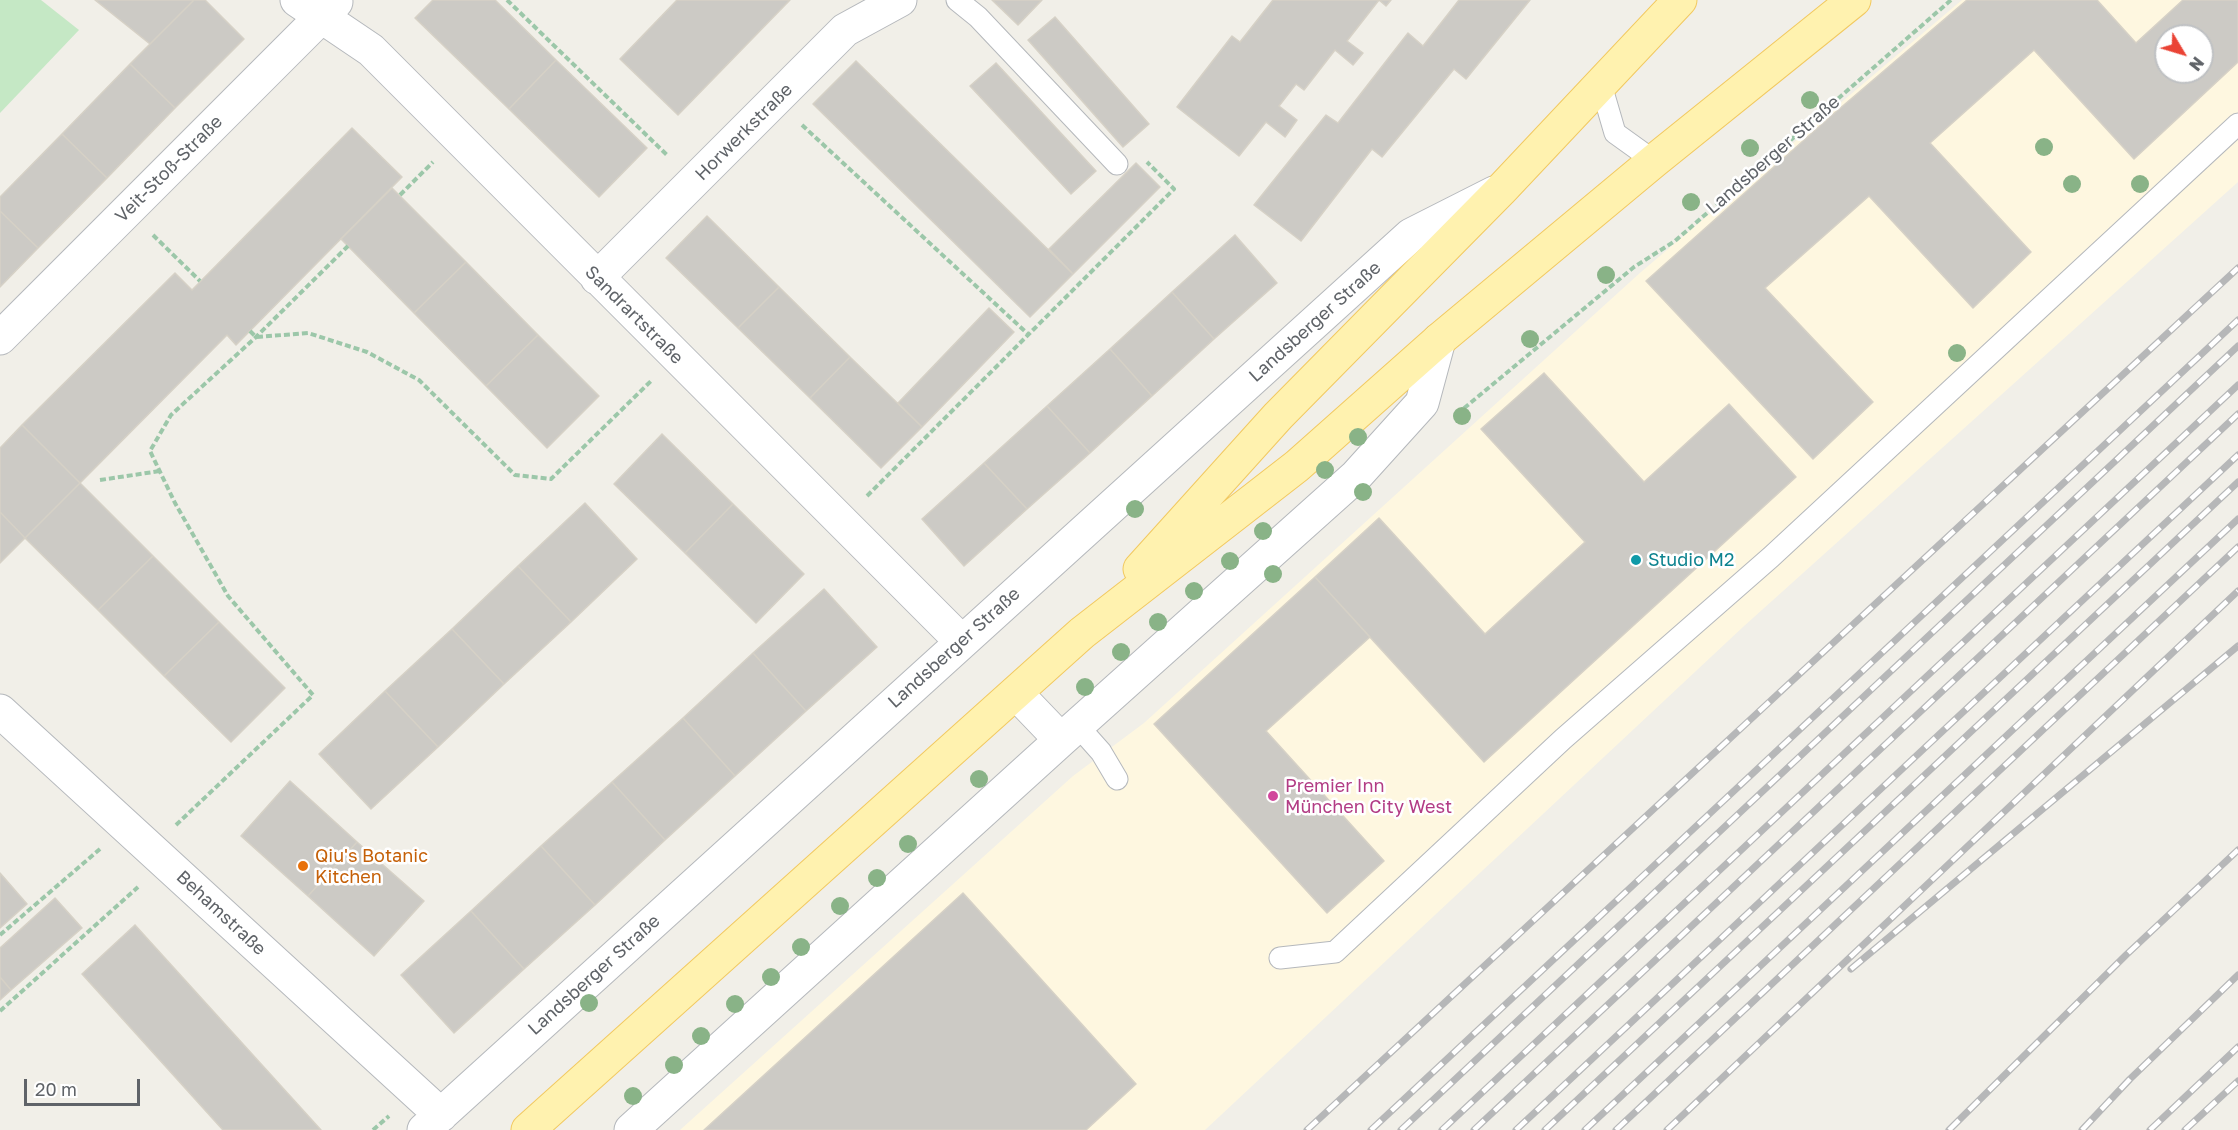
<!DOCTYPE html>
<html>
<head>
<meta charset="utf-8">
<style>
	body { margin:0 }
	#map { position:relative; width:2238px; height:1130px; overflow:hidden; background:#f1efe8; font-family:"Golos Text",sans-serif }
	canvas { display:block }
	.north { position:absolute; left:2154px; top:24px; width:60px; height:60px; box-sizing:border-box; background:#fff; border:2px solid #bfc1c3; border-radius:50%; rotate:128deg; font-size:16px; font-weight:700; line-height:24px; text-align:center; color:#5f6368 }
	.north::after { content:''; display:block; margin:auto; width:21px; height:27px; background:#ea4335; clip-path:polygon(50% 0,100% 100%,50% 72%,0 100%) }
	.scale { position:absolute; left:24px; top:1079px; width:116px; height:27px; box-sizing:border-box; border:3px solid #5f6368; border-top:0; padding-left:8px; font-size:18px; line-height:21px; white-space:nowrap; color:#5f6368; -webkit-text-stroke:4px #fff; paint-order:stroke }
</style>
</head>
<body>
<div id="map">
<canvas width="2238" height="1130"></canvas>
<div class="north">N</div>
<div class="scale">20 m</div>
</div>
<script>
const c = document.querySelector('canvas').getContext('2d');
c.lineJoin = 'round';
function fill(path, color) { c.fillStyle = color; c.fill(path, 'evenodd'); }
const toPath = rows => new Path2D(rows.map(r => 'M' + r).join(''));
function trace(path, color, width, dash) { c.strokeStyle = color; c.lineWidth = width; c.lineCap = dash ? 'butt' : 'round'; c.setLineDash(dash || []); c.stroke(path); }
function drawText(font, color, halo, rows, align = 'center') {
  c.font = font + ' "Golos Text",sans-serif'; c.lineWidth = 5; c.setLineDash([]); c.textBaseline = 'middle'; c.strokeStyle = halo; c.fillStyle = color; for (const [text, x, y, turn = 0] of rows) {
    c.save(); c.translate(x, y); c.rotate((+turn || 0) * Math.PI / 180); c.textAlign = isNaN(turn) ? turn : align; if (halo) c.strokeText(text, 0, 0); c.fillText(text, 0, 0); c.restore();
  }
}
fill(toPath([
	[1962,0,2238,0,2238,182,1743,627,1205,1130,680,1130,1073,776,1144,723,1641,272],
	[2166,36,2202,36,2202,72,2166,72]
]), '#fef7e0');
fill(toPath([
	[0,0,41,0,79,30,0,113]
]), '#c5e8c5');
const building = toPath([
	[95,0,194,0,150,44,95,0],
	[194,0,205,0,244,39,175,108,130,64,194,0],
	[433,0,495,0,556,60,509,109,415,18,433,0],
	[677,0,790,0,678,115,620,59,677,0],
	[992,0,1042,0,1018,25,992,0],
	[1273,0,1391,0,1386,6,1379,0,1347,41,1363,53,1353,65,1335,50,1304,90,1296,84,1279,106,1297,120,1285,137,1266,122,1239,156,1177,107,1232,36,1240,42,1273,0],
	[1459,0,1530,0,1466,79,1454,69,1382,157,1372,149,1301,241,1254,205,1326,115,1338,123,1408,33,1423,46,1459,0],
	[1967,0,2097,0,2136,43,2183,0,2238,0,2238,62,2134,159,2034,50,1930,143,2031,252,1973,308,1869,196,1765,288,1873,402,1813,459,1646,281,1831,116,1967,0],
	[2166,36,2202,36,2202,72,2166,72,2166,36],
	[1055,17,1149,124,1123,147,1028,40,1055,17],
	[556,60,647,148,599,197,509,109,556,60],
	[856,61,1073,274,1030,317,813,104,856,61],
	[996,63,1096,171,1071,194,970,86,996,63],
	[130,64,175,108,107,178,62,134,130,64],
	[352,128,402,177,236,345,227,335,80,483,22,425,175,273,192,290,352,128],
	[62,134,107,178,38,248,0,211,0,197,62,134],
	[1136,163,1160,187,1073,274,1049,249,1136,163],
	[392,188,466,262,414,313,341,239,392,188],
	[0,211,38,248,0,287,0,211],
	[707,216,779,287,738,328,666,258,707,216],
	[1235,235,1277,283,1214,339,1172,292,1235,235],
	[466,262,538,335,486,386,414,313,466,262],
	[779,287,850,357,810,398,738,328,779,287],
	[1172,292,1214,339,1152,396,1110,349,1172,292],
	[989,308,1014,332,922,427,898,403,989,308],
	[538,335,599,396,547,448,486,386,538,335],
	[1110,349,1152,396,1090,453,1047,406,1110,349],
	[850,357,922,427,881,468,810,398,850,357],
	[1544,373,1644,482,1729,404,1796,477,1484,762,1315,577,1379,518,1485,634,1585,542,1481,429,1544,373],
	[1047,406,1090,453,1027,509,984,463,1047,406],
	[22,425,80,483,25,538,0,512,0,448,22,425],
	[662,434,733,504,685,553,614,484,662,434],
	[984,463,1027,509,964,566,922,519,984,463],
	[80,483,153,556,98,610,25,538,80,483],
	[585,503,637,559,571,622,518,566,585,503],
	[733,504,804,574,756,623,685,553,733,504],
	[0,512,25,538,0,563,0,512],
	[153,556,219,622,164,676,98,610,153,556],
	[518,566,571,622,504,684,452,629,518,566],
	[1315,577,1370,637,1266,731,1384,861,1327,913,1154,724,1315,577],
	[824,589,877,647,806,711,753,653,824,589],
	[219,622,285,688,231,742,164,676,219,622],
	[452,629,504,684,438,747,385,691,452,629],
	[753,653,806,711,735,776,683,718,753,653],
	[385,691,438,747,371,809,319,754,385,691],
	[683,718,735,776,665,840,612,782,683,718],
	[290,781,357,842,308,896,241,836,290,781],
	[612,782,665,840,595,905,541,846,612,782],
	[357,842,424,901,374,956,308,896,357,842],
	[541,846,595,905,524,969,471,911,541,846],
	[0,873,27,904,0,928,0,873],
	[963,893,1136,1084,1086,1130,704,1130,963,893],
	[55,898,82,928,11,990,0,977,0,948,55,898],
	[471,911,524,969,454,1033,401,975,471,911],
	[135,925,321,1130,223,1130,213,1119,82,974,135,925],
	[0,977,11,990,0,1000,0,977]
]);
fill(building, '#cccac5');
trace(building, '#d6d1c6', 1.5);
const service = toPath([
	[957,0,978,17,1117,164],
	[1601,85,1615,133,1654,161],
	[1077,725,1101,752,1117,779],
	[1280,958,1335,952,1563,739,1771,557,2238,124]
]);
const minor = toPath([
	[297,0,371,50,961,641],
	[597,278,845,30,900,0],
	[0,338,336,2],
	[1016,693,1061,740],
	[0,711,441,1115],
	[424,1130,1411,235,1494,193],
	[631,1130,1061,740,1356,476,1422,403,1439,340]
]);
const primary = toPath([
	[1140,569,1278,416,1501,190,1680,0],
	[528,1130,1082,633,1297,466,1439,340,1654,161,1854,0]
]);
trace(service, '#b5b8bc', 23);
trace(minor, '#b5b8bc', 35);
trace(primary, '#f2c960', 35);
trace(toPath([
	[507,0,668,156],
	[802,125,1029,335],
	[400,195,433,162],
	[153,235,200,281],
	[250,331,256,337],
	[257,337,308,333,367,352,419,380,515,475,551,479,652,380],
	[1457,414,1634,267,1675,241,1951,0],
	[100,480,160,471],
	[867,496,1174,189,1147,162],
	[176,825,313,695,228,596,175,503,150,451,171,415,256,337,348,246],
	[0,935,100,849],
	[0,1011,138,887],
	[373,1130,389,1116]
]), '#9cc7a9', 4, [6, 3]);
trace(service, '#fff', 21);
trace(minor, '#fff', 33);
trace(primary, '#fff2af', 33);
const rail = toPath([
	[1851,969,2238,646],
	[1307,1130,2238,268],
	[1371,1130,2238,320],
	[1401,1130,2238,346],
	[1442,1130,2238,385],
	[1474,1130,2238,414],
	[1516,1130,2238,455],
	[1545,1130,2238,482],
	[1585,1130,2238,519],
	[1616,1130,2238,547],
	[1667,1130,2238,591],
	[1949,1130,2126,955,2238,850],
	[2082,1130,2130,1079,2238,975],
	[2150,1130,2238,1047],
	[2185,1130,2238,1081]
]);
trace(rail, '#b6b7b8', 7);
trace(rail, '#fff', 4.5, [14]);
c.fillStyle = '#89b387';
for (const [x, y] of [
	[1810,100],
	[2044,147],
	[1750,148],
	[2072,184],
	[2140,184],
	[1691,202],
	[1606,275],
	[1530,339],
	[1957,353],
	[1462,416],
	[1358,437],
	[1325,470],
	[1363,492],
	[1135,509],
	[1263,531],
	[1230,561],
	[1273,574],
	[1194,591],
	[1158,622],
	[1121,652],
	[1085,687],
	[979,779],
	[908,844],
	[877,878],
	[840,906],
	[801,947],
	[771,977],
	[589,1003],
	[735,1004],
	[701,1036],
	[674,1065],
	[633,1096]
]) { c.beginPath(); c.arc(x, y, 9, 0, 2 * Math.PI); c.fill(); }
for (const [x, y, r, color] of [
	[1636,560,6,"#0f9aa8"],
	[1273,796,6,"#d1479c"],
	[303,866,6,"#e8710a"]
]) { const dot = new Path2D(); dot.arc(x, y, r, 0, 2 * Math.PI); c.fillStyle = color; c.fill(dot); trace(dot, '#fff', 2); }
drawText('18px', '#5f6368', '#fff', [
	["Horwerkstraße",744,132,-45],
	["Landsberger Straße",1773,155,-41],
	["Veit-Stoß-Straße",169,169,-45],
	["Sandrartstraße",634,315,45],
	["Landsberger Straße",1315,322,-42],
	["Landsberger Straße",954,648,-42],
	["Behamstraße",221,913,43],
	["Landsberger Straße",594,975,-42]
]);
drawText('18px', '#0d838f', '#fff', [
	["Studio M2",1648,560]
], 'left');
drawText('18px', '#b23c85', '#fff', [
	["Premier Inn",1285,786],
	["München City West",1285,807]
], 'left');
drawText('18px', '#c56008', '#fff', [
	["Qiu's Botanic",315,856],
	["Kitchen",315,877]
], 'left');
</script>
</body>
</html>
